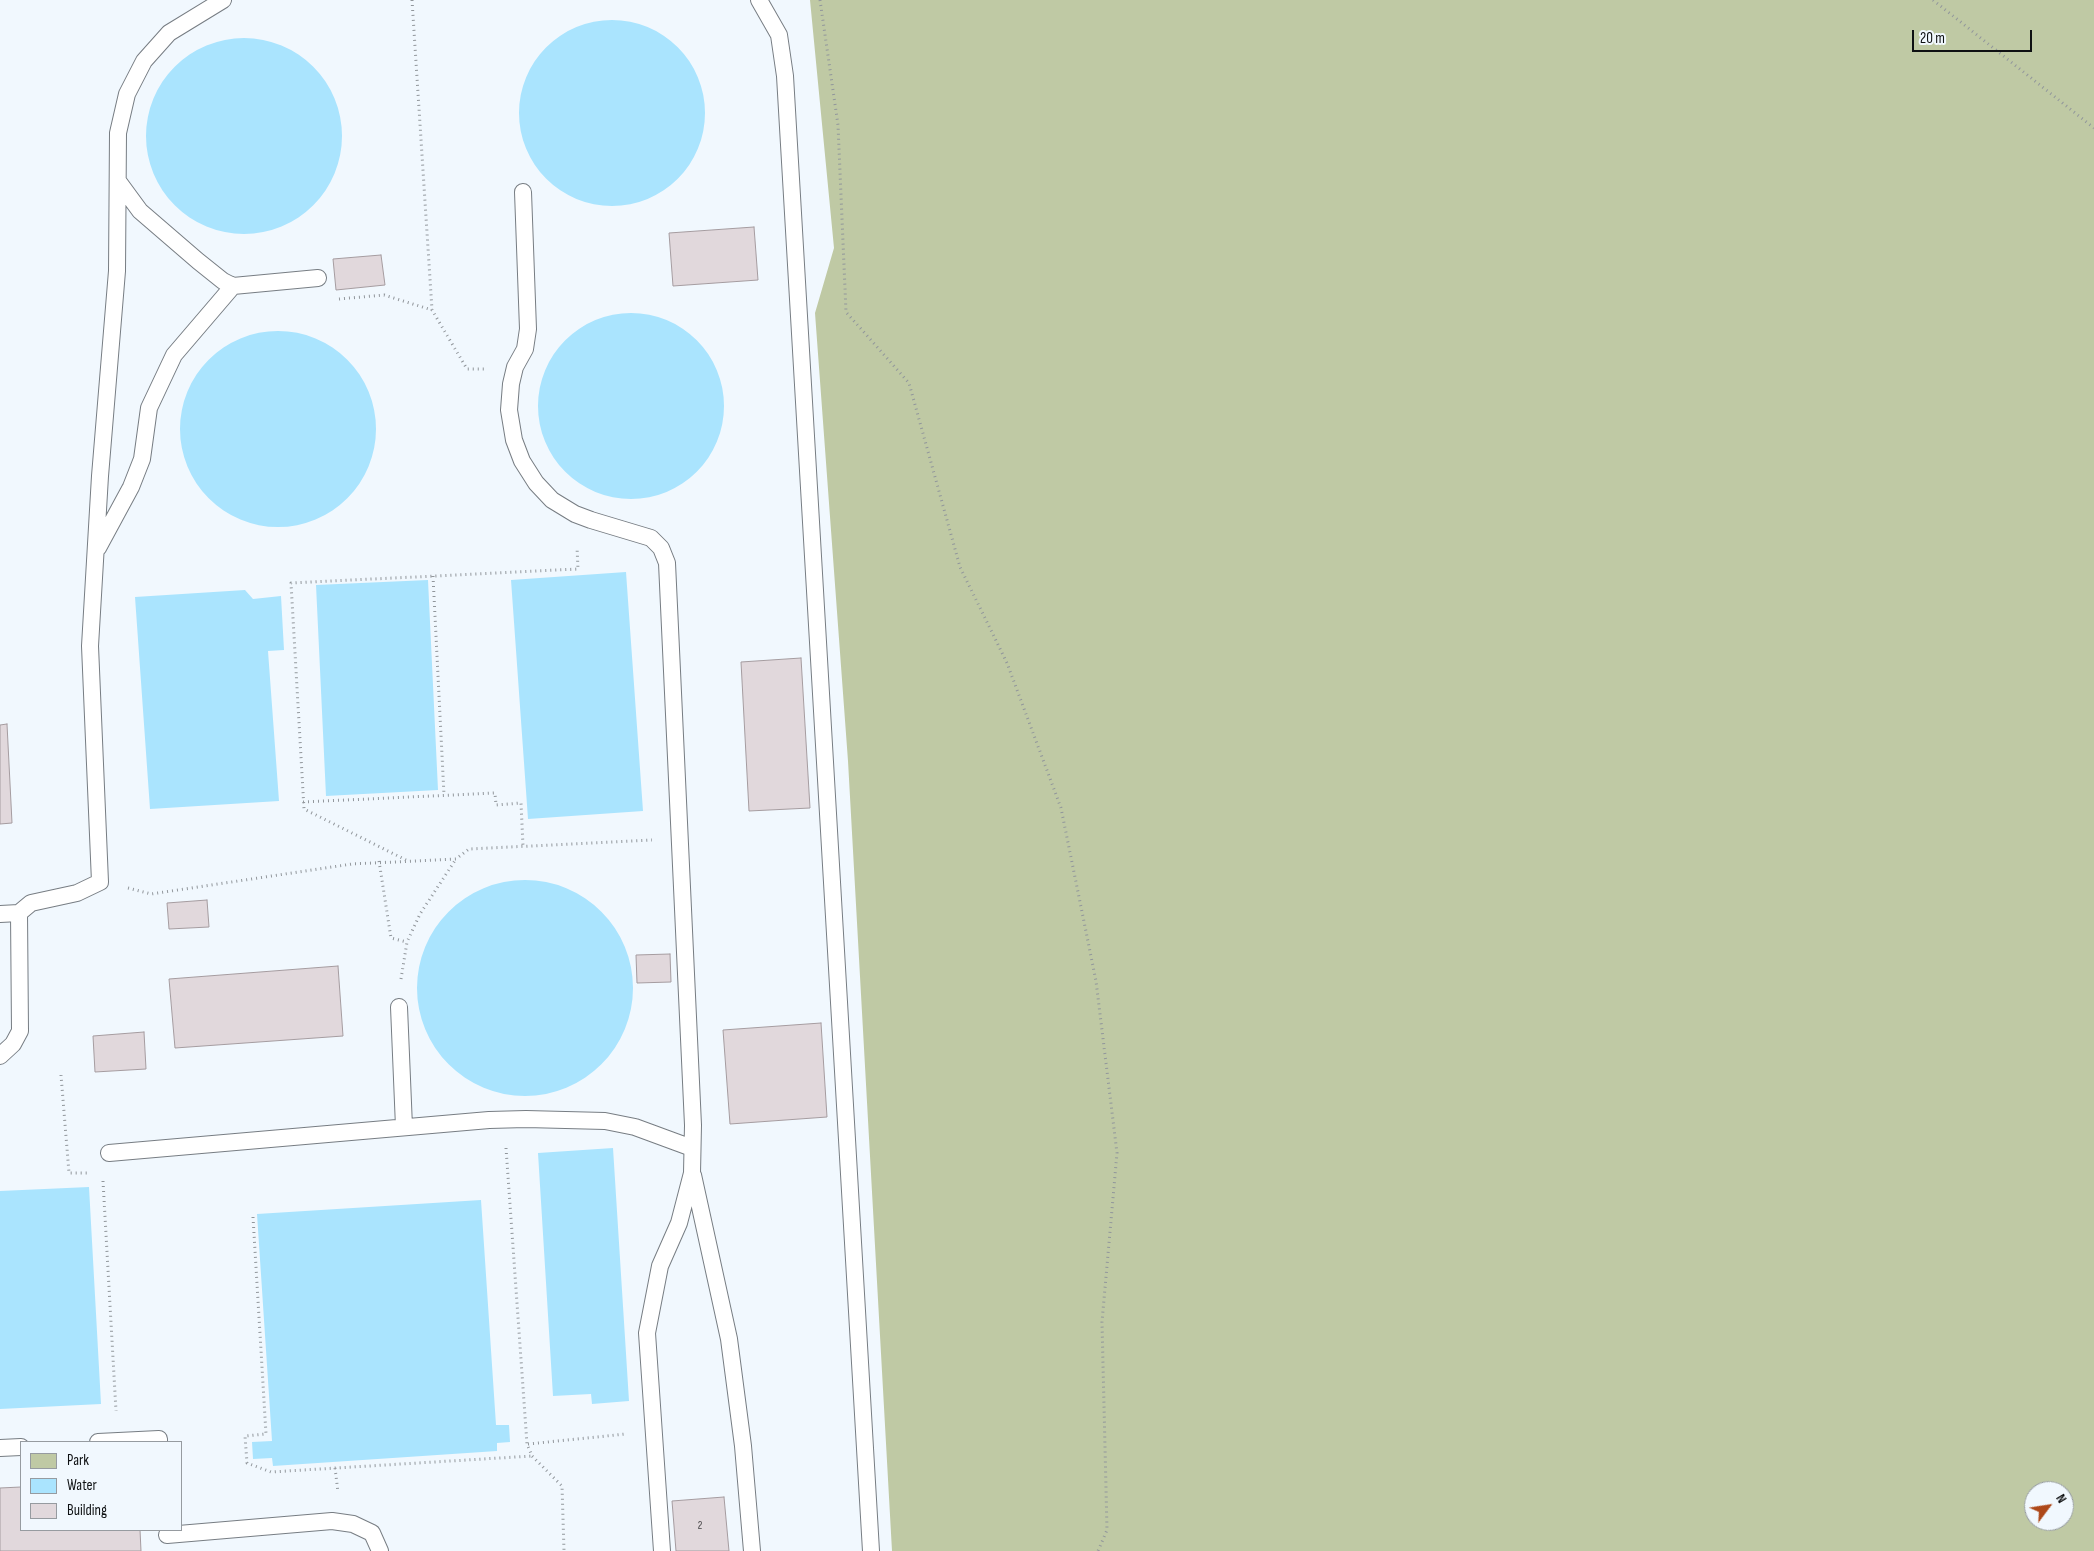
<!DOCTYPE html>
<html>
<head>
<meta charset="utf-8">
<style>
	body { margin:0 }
	#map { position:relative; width:2094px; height:1551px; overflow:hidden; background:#f1f8fe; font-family:"Sofia Sans Condensed",sans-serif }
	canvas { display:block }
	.legend { position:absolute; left:20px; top:1441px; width:162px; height:90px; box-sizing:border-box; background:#f1f8fe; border:1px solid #969ba0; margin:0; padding:6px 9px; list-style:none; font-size:15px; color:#0e1012 }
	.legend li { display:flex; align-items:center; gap:10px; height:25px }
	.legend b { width:25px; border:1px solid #969ba0 }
	.north { position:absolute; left:2024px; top:1481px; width:50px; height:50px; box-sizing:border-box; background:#f1f8fe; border:1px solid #969ba0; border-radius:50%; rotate:59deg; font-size:14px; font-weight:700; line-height:20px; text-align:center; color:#0e1012 }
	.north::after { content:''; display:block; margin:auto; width:18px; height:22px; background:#ae491a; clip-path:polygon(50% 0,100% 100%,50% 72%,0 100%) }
	.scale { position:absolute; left:1912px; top:30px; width:120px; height:22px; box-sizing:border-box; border:2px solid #0e1012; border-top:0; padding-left:6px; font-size:15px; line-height:18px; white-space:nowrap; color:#0e1012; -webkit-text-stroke:4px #f1f8fe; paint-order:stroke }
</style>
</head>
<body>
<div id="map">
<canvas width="2094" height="1551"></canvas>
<ul class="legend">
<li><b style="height:14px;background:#bfc9a4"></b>Park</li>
<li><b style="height:14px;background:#aae4fe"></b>Water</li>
<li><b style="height:14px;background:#e1d8dc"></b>Building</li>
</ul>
<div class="north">N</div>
<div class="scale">20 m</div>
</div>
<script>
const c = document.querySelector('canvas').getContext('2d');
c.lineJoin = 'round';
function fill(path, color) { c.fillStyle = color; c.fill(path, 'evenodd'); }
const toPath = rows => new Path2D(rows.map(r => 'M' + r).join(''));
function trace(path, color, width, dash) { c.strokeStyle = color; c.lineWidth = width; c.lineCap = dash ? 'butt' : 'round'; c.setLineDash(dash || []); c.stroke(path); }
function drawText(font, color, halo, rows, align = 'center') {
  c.font = font + ' "Sofia Sans Condensed",sans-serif'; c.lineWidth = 4; c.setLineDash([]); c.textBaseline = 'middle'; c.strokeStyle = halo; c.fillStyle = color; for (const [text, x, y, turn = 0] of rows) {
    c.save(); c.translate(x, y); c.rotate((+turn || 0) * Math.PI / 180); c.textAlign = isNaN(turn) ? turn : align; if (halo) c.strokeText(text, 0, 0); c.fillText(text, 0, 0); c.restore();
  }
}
fill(toPath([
	[810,0,2094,0,2094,1551,892,1551,848,761,815,313,834,248],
	[2034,1491,2064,1491,2064,1521,2034,1521]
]), '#bfc9a4');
fill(toPath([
	'519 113a93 93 0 1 1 186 0a93 93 0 1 1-186 0Z',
	'146 136a98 98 0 1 1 196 0a98 98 0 1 1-196 0Z',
	'538 406a93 93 0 1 1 186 0a93 93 0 1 1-186 0Z',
	'180 429a98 98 0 1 1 196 0a98 98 0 1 1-196 0Z',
	[626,572,643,811,528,819,511,580],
	[428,580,438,790,326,796,316,585],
	[245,590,253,599,281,596,284,650,268,651,279,801,150,809,135,597],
	'417 988a108 108 0 1 1 216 0a108 108 0 1 1-216 0Z',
	[613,1148,629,1401,592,1404,591,1394,553,1396,538,1153],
	[89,1187,101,1404,0,1409,0,1191],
	[481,1200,496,1425,509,1425,510,1442,497,1443,497,1451,273,1466,272,1458,253,1459,252,1442,272,1441,257,1214]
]), '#aae4fe');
const building = toPath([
	[754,227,758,280,673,286,669,233,754,227],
	[381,255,385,285,336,290,333,259,381,255],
	[801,658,810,808,749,811,741,662,801,658],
	[7,724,12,823,0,824,0,725,7,724],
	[207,900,209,927,169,929,167,903,207,900],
	[670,954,671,982,637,983,636,955,670,954],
	[338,966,343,1036,175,1048,169,979,338,966],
	[821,1023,827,1117,730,1124,723,1030,821,1023],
	[144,1032,146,1069,95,1072,93,1036,144,1032],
	[21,1487,21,1530,140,1530,141,1551,0,1551,0,1488,21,1487],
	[724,1497,729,1551,676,1551,672,1501,724,1497]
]);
fill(building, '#e1d8dc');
trace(building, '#a59ca0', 1);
const lane = toPath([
	[759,0,779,35,785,76,871,1551],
	[118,181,140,211,198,261,223,281,233,286,318,278],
	[523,192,528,329,525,349,515,367,511,384,509,410,514,440,522,461,536,483,552,500,575,514,591,520,651,538,661,548,667,563,693,1125,692,1173,679,1223,660,1266,647,1333,662,1551],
	[98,548,131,487,142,459,149,408,174,355,233,286],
	[0,914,19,913],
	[399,1007,404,1127],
	[0,1056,13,1044,20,1031,19,913,31,903,77,893,100,882,90,646,100,476,117,271,118,133,127,94,144,61,169,33,223,0],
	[109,1153,489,1120,526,1119,605,1121,635,1127,692,1148],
	[693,1175,729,1339,743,1446,752,1551],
	[98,1442,159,1439,159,1442],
	[0,1448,21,1447],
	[167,1535,332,1521,353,1524,372,1533,380,1551]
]);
trace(lane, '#777d83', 18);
trace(toPath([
	[412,0,432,310,467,369,484,369],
	[820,0,838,125,846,312,909,383,960,567,1007,663,1061,808,1096,981,1117,1153,1102,1322,1107,1530,1098,1551],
	[1933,0,2094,128],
	[339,299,384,295,432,310],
	[433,576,444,795],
	[303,802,495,793,496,805,521,803,523,846],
	[406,860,304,809,291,583,578,569,577,547],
	[379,861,391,938,407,942],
	[128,888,151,894,352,864,456,859,469,849,652,840],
	[401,979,407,942,420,914,456,859],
	[61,1075,69,1173,87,1173],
	[506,1148,527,1444,532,1456,562,1486,564,1551],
	[103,1181,116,1411],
	[253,1217,266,1434,245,1436,247,1463,271,1472,532,1456],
	[528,1444,626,1434],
	[335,1468,338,1492]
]), '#91969b', 3, [1, 4]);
trace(lane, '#fff', 16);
drawText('11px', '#434244', null, [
	["2",700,1526]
]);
</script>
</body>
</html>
